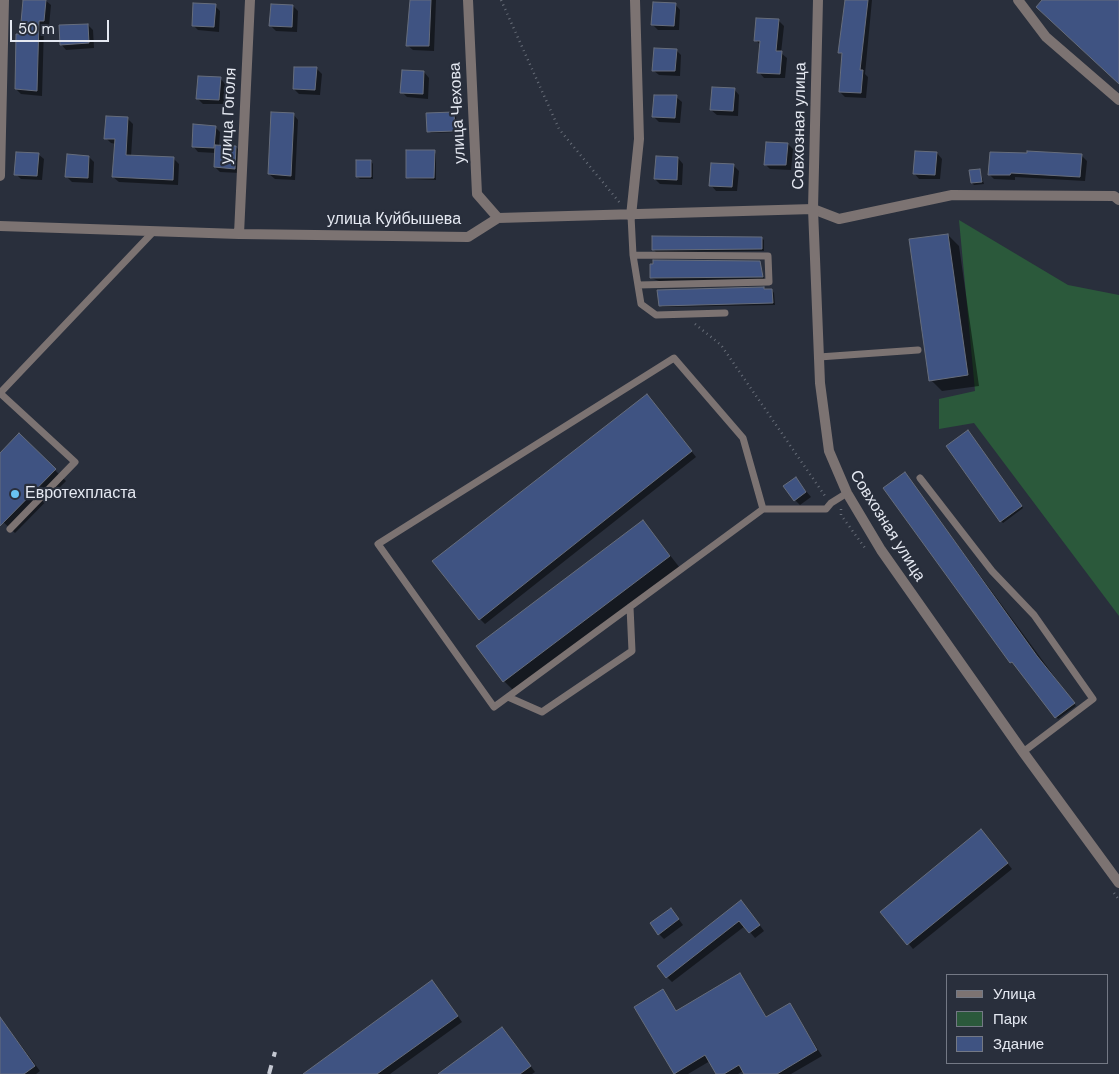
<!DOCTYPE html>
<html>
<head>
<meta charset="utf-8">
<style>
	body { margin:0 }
	#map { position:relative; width:1119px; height:1074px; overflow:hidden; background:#292f3c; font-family:"DM Sans",sans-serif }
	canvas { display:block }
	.legend { position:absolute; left:946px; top:974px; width:162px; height:90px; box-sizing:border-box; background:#292f3c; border:1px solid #747985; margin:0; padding:6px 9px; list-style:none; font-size:15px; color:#e5e9f2 }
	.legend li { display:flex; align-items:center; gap:10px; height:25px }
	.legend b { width:25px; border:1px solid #747985 }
	.scale { position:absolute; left:10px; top:20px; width:99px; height:22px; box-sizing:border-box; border:2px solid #e5e9f2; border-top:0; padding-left:6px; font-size:15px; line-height:18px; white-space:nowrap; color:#e5e9f2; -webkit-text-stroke:4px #292f3c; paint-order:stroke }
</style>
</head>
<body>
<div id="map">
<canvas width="1119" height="1074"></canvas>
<ul class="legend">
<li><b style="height:6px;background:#7c7372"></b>Улица</li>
<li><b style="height:14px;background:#2b593b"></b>Парк</li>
<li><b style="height:14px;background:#3f5382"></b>Здание</li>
</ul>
<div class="scale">50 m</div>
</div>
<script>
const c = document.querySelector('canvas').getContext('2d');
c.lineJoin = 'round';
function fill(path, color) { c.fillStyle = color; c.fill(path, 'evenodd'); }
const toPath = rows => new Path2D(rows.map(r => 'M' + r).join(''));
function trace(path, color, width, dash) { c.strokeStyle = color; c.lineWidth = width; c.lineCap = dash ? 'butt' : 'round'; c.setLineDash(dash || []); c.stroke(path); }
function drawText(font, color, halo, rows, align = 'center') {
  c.font = font + ' "DM Sans",sans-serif'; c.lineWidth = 4.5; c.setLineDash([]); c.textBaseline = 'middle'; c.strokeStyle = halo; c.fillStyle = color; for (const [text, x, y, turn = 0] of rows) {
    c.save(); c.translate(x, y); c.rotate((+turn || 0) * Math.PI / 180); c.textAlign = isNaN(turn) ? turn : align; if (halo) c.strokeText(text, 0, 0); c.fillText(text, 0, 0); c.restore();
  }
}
fill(toPath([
	[959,220,1068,285,1119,295,1119,616,974,423,939,429,939,399,975,391]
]), '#2b593b');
fill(toPath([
	[24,0,45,0,51,5,49,26,44,26,42,96,21,94,16,89],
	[409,0,436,0,434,51,413,50,407,45,411,6],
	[845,0,872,0,865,74,868,77,866,98,845,97,840,92,843,55,840,52],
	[675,4,680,10,679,30,658,30,652,24],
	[215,6,220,11,219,32,198,30,193,25],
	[293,6,298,11,297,32,276,31,271,26],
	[778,20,784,26,781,53,787,58,785,78,764,78,759,72,761,46,756,40],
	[88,25,93,30,94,48,66,50,61,44],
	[676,50,681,55,680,76,659,75,653,70],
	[317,69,322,74,320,95,299,94,294,89],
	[424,72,429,78,428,99,407,97,402,92],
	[220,78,225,84,224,104,203,104,197,98],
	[734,89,739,95,738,116,717,115,711,110],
	[676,97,682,102,680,123,659,122,654,117],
	[454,113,456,115,457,132,431,133,428,131],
	[293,114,298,120,295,180,275,179,269,174],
	[128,119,133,124,131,157,174,159,179,164,178,185,119,182,113,177,116,144,111,143,106,138],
	[215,127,220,132,219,146,236,147,241,152,240,173,220,172,215,167,216,153,198,152,193,146],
	[788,144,793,149,791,170,770,169,765,164],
	[434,151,436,154,436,180,410,179,407,177],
	[937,153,942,159,940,179,919,179,914,173],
	[38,154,44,159,42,180,21,179,16,174],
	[1081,155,1087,161,1085,181,1015,177,1015,180,994,179,989,174],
	[89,157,94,162,93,183,72,182,66,176],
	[657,158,678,158,683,164,682,185,660,184,655,179],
	[371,161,373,164,373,179,360,179,357,177],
	[733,165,739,171,737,191,716,191,711,185],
	[980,170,984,184,974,185,972,183],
	[948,235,959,246,979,386,942,391,931,380],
	[761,238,764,240,764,251,656,252,653,249],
	[760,263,764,279,659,281,651,278],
	[772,290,774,293,775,305,662,307,660,305],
	[652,401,696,457,485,624,480,619],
	[970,434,1023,508,1003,523,1001,521],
	[19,435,66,481,15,533,0,519,0,455],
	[907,476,1076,706,1058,719,1014,663,1011,662],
	[796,479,811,497,800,505,795,500],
	[643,521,680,568,515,692,504,681],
	[986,836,1012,869,913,949,882,912],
	[746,907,764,931,755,938,745,926,672,982,667,977],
	[671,909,683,925,664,939,659,934],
	[740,975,767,1018,790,1005,822,1056,791,1074,745,1074,743,1071,738,1074,718,1074,710,1061,688,1074,676,1074,662,991,677,1012],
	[437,987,462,1022,390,1074,305,1074],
	[0,1017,40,1071,36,1074,0,1074],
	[502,1028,535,1072,532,1074,440,1074]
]), '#0007');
const building = toPath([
	[23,0,46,0,44,21,39,21,37,91,15,89,16,34,20,34,23,0],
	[410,0,431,0,429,46,406,46,410,0],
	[845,0,868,0,860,70,863,70,861,93,839,92,842,53,838,53,845,0],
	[1042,0,1119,0,1119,84,1036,7,1042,0],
	[653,2,676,3,674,26,651,25,653,2],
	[193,3,216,4,214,27,192,26,193,3],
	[271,4,293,5,292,27,269,26,271,4],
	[756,18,779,19,776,51,782,51,780,74,757,73,760,41,754,41,756,18],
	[88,24,89,43,60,45,59,25,88,24],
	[654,48,677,49,675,71,652,71,654,48],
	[294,67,317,67,315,90,293,89,294,67],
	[402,70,424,71,423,94,400,93,402,70],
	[198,76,221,77,219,100,196,99,198,76],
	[712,87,735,88,733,111,710,110,712,87],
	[654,95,677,95,675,118,652,117,654,95],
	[271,112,294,113,291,176,268,174,271,112],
	[454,112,455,131,427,132,426,113,454,112],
	[106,116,128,117,126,155,174,157,173,180,112,177,115,139,104,139,106,116],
	[193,124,216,126,214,148,192,147,193,124],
	[766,142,788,143,786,165,764,165,766,142],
	[215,145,236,146,235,169,214,167,215,145],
	[406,150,435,150,434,178,406,178,406,150],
	[915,151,937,152,935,175,913,174,915,151],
	[1027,151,1082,154,1080,177,1011,173,1010,175,988,175,990,152,1027,153,1027,151],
	[16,152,39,153,37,176,14,175,16,152],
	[67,154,89,156,88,178,65,177,67,154],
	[656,156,678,157,677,180,654,179,656,156],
	[356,160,371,160,371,177,356,177,356,160],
	[711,163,734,164,732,187,709,186,711,163],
	[980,169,982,182,971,183,969,170,980,169],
	[948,234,968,375,929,381,909,239,948,234],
	[652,236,762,237,762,249,652,250,652,236],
	[653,260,760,261,763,277,650,278,650,264,653,264,653,260],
	[764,287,764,289,772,289,773,303,659,306,657,290,764,287],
	[647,394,692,451,479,620,432,561,647,394],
	[968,430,1022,506,1000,522,946,446,968,430],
	[19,433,56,469,0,526,0,453,19,433],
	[905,472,1037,656,1075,703,1055,718,1012,662,1010,663,883,488,905,472],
	[796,477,806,492,794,501,783,486,796,477],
	[643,520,670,556,503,682,476,646,643,520],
	[981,829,1008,863,907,945,880,912,981,829],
	[741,900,760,925,749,933,739,921,666,978,657,966,741,900],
	[671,908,679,919,658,935,650,923,671,908],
	[740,973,766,1017,790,1003,817,1050,777,1074,744,1074,739,1065,724,1074,716,1074,705,1055,674,1074,634,1007,663,989,676,1011,740,973],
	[432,980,458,1016,377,1074,303,1074,432,980],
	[0,1017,35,1066,24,1074,0,1074,0,1017],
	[502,1027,531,1066,520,1074,438,1074,502,1027]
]);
fill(building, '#3f5382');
trace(building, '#666d7c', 1);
trace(toPath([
	[501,0,559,129,620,203],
	[695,324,721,345,825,496],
	[841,509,841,515,865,548],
	[1114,893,1119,900]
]), '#676d78', 2.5, [1, 4]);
trace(toPath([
	[631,216,633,255,641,304,656,315,725,313],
	[633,255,768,256,769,282,638,285],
	[819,357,918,350],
	[0,393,154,231],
	[0,393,75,462,10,529],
	[920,478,992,571,1034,615,1093,699,1023,752],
	[763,509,494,707,378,544,674,358,743,438,763,509,826,509,831,503,847,493],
	[508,697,542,712,632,651,630,607]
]), '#7c7372', 7);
trace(toPath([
	[468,0,477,194,498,218],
	[1018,0,1046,37,1119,100],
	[0,176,4,0],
	[631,216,639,139,635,0],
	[0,226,239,234,468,237,498,218,813,209,839,219,952,195,1114,196,1119,200],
	[239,234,250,0]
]), '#7c7372', 10);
trace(toPath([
	[818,0,813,209,820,383,829,451,847,493,881,550,1023,752,1119,883]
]), '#7c7372', 10);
trace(toPath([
	[269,1074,275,1052]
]), '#c4c8d2', 4, [9, 9]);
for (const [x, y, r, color] of [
	[15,494,5,"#69c3f1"]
]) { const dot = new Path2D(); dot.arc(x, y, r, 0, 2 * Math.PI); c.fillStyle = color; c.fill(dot); trace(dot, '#292f3c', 2); }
drawText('16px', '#e5e9f2', '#292f3c', [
	["улица Чехова",458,113,-93],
	["улица Гоголя",229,116,-87],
	["Совхозная улица",800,126,-89],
	["улица Куйбышева",394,220],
	["Совхозная улица",887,526,58]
]);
drawText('16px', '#e5e9f2', '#292f3c', [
	["Евротехпласта",25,494]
], 'left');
</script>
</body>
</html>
